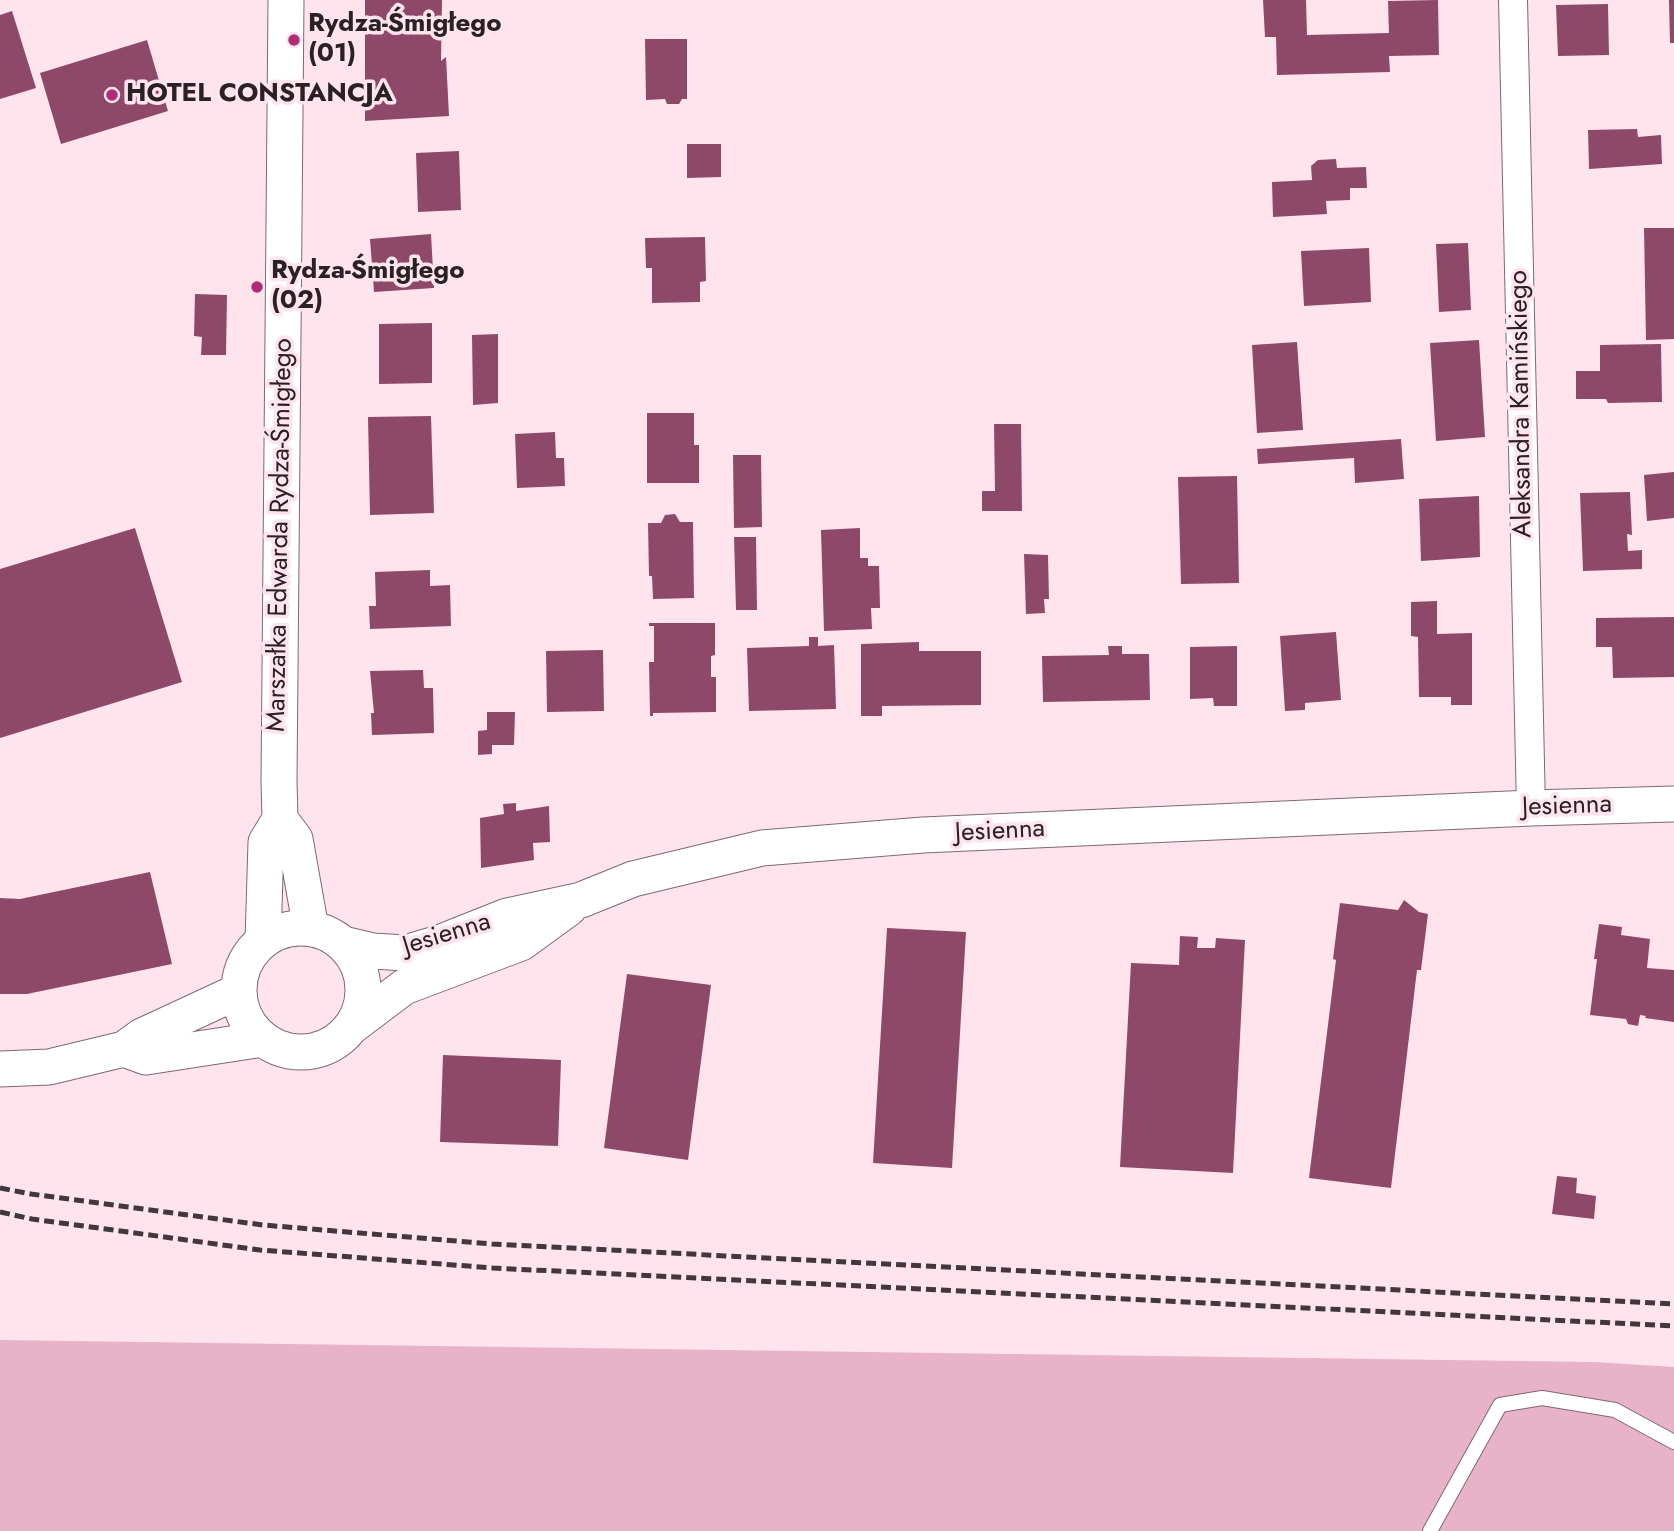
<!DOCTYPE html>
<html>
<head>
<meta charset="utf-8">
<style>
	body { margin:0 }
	canvas { display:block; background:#ffe4ee }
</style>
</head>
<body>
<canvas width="1674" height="1531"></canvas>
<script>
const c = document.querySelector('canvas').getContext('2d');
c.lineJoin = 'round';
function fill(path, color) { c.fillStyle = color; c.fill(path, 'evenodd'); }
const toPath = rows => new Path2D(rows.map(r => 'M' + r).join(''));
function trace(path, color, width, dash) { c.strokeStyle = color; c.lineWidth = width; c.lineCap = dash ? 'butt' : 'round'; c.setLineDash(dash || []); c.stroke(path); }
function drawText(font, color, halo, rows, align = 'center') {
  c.font = font + ' Jost,sans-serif'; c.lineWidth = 7; c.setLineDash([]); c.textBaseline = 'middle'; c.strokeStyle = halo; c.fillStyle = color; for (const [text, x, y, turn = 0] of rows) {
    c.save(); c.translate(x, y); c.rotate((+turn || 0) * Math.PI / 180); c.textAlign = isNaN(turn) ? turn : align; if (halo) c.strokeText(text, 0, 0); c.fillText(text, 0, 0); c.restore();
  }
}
fill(toPath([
	[0,1340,1594,1362,1674,1367,1674,1531,0,1531]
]), '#e8b3c9');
fill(toPath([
	[365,0,442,0,441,61,446,57,449,116,365,121],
	[1263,0,1306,0,1307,35,1389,33,1388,1,1438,0,1439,55,1389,56,1390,72,1277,75,1276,37,1265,37],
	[1669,0,1674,0,1674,43,1670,43],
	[1608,4,1609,55,1558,56,1556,5],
	[12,11,36,88,0,99,0,15],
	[645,39,687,39,687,99,682,99,679,104,667,104,665,99,646,100],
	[147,40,168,111,61,144,40,73],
	[1637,129,1638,137,1661,135,1662,164,1589,169,1588,130],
	[687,144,721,144,721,177,687,178],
	[459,151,461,210,418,212,416,153],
	[1336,159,1337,168,1366,167,1367,188,1350,188,1350,200,1326,201,1327,214,1273,217,1272,182,1312,180,1311,166,1318,160],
	[1644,228,1674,228,1674,339,1646,340],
	[431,234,434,288,374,292,370,239],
	[705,237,706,281,700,282,700,302,652,303,652,268,646,268,645,238],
	[1468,243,1471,310,1439,312,1436,244],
	[1369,248,1371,302,1304,306,1301,251],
	[195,294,227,295,226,355,201,355,202,337,194,336],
	[432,323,432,383,379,384,379,324],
	[498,334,498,403,473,405,472,335],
	[1479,340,1485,437,1436,441,1430,343],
	[1297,342,1303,430,1257,433,1252,345],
	[1661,344,1662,402,1608,403,1606,399,1576,399,1576,371,1600,371,1600,345],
	[647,413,694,413,694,445,699,445,699,483,647,483],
	[431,416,434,513,370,515,368,417],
	[994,424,1021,424,1022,511,982,511,982,491,995,491],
	[555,432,556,458,564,458,565,486,517,488,515,434],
	[1401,439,1404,479,1355,483,1354,458,1258,464,1257,449],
	[733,455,761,455,762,527,734,528],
	[1674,472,1674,518,1647,521,1644,475],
	[1237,476,1239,583,1181,584,1178,477],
	[1630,492,1632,535,1627,534,1628,551,1642,550,1642,569,1583,571,1580,493],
	[1479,496,1480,557,1421,561,1419,499],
	[675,514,680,522,693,522,694,598,653,599,652,576,649,576,648,523,661,523,665,515],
	[135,528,182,682,0,738,0,569],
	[860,528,860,558,868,558,868,566,879,566,880,608,871,608,872,629,824,631,821,530],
	[734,537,756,537,757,610,736,610],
	[1024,554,1048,555,1049,599,1044,599,1045,613,1026,614],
	[430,570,430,586,450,585,451,626,370,629,369,606,376,606,375,572],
	[1437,601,1437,634,1472,633,1472,705,1451,705,1451,697,1419,697,1418,637,1411,636,1411,602],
	[1674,617,1674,677,1613,678,1612,647,1596,647,1596,618],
	[649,623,715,623,715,655,711,656,711,677,716,677,716,712,653,713,653,716,650,716,649,662,654,662,654,626,649,626],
	[1336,632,1341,700,1305,703,1305,710,1285,711,1280,636],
	[809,637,818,637,818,646,834,645,836,709,749,711,747,648,809,646],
	[919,642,919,651,981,651,981,705,882,706,882,716,861,716,861,644],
	[1108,646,1122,646,1122,654,1149,654,1150,700,1043,702,1042,656,1109,655],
	[1237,646,1237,706,1214,706,1213,698,1190,699,1190,647],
	[603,650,604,711,547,712,546,651],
	[423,670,424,688,433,688,434,733,372,735,371,713,374,713,370,671],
	[487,712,515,712,514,745,492,745,492,754,478,755,478,731,487,730],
	[516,803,516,811,549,806,550,842,533,843,534,860,481,868,480,818,504,814,503,804],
	[150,872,172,964,27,994,0,994,0,898,20,899],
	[1404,900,1419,912,1428,914,1421,970,1417,970,1391,1188,1309,1178,1336,960,1333,959,1340,903,1398,910],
	[1599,924,1622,927,1621,935,1650,939,1647,968,1674,970,1674,1022,1645,1018,1646,1016,1640,1015,1638,1026,1628,1024,1626,1019,1590,1015,1597,959,1594,959],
	[887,928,966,932,952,1168,873,1163],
	[1180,936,1198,937,1197,948,1215,948,1216,938,1245,940,1233,1173,1120,1167,1131,963,1179,965],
	[627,974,711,985,688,1160,604,1148],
	[443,1055,561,1060,558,1146,440,1142],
	[1557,1176,1577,1178,1576,1193,1596,1196,1594,1219,1552,1214]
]), '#8e4969');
const service = toPath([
	[1430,1531,1500,1405,1542,1398,1615,1410,1674,1442]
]);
const minor = toPath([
	[1513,0,1531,808]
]);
const tertiary = toPath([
	[286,0,279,781,280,819,295,839,311,929],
	'239 990a62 62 0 1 1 124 0a62 62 0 1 1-124 0Z',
	[263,941,266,842,280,819],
	[343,944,373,951,405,953,439,943,507,916,581,900,633,879,762,848,923,835,1531,808,1674,804],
	[351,1027,404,987,521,943,569,908],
	[124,1049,146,1057,263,1039],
	[0,1069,49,1067,124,1049,142,1036,239,991]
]);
trace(service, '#7f6871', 16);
trace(minor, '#7f6871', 30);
trace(tertiary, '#7f6871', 37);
trace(service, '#fff', 14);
trace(minor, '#fff', 28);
trace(tertiary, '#fff', 35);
trace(toPath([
	[0,1188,31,1194,263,1225,492,1244,1674,1304],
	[0,1212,32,1219,260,1250,493,1268,1674,1326]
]), '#42373c', 5, [10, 5]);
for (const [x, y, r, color] of [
	[294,40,7,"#b02c74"],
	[112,95,7,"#b02c74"],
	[257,287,7,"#b02c74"]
]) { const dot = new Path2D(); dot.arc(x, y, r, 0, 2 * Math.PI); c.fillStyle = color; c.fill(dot); trace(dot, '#ffe4ee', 2.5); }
drawText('bold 26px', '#2a2125', '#ffe4ee', [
	["Rydza-Śmigłego",308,25],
	["(01)",308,55],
	["HOTEL CONSTANCJA",126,95],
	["Rydza-Śmigłego",271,272],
	["(02)",271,302]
], 'left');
drawText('26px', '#2a2125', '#ffe4ee', [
	["Aleksandra Kamińskiego",1522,404,-91],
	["Marszałka Edwarda Rydza-Śmigłego",281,535,-89],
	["Jesienna",1567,807,-2],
	["Jesienna",1000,832,-3],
	["Jesienna",447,935,-17]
]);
</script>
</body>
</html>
